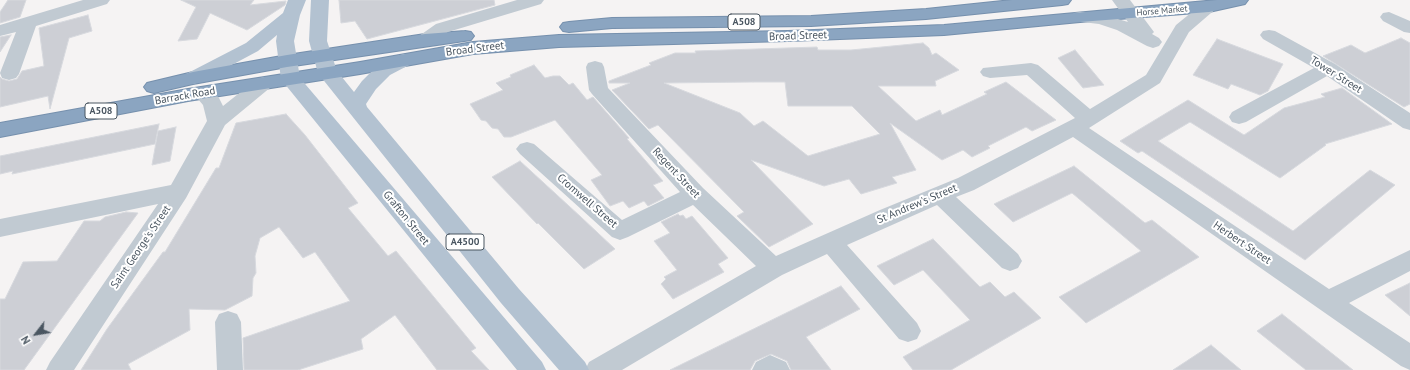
<!DOCTYPE html>
<html>
<head>
<meta charset="utf-8">
<style>
	body { margin:0 }
	#map { position:relative; width:1410px; height:370px; overflow:hidden; background:#f5f3f3; font-family:"PT Sans",sans-serif }
	canvas { display:block }
	.north { position:absolute; left:16px; top:314px; width:40px; height:40px; -webkit-text-stroke:3px #fff; paint-order:stroke; rotate:239deg; font-size:11px; font-weight:700; line-height:16px; text-align:center; color:#4a5661 }
	.north::after { content:''; display:block; margin:auto; width:14px; height:18px; background:#4a5661; clip-path:polygon(50% 0,100% 100%,50% 72%,0 100%) }
</style>
</head>
<body>
<div id="map">
<canvas width="1410" height="370"></canvas>
<div class="north">N</div>
</div>
<script>
const c = document.querySelector('canvas').getContext('2d');
c.lineJoin = 'round';
function fill(path, color) { c.fillStyle = color; c.fill(path, 'evenodd'); }
const toPath = rows => new Path2D(rows.map(r => 'M' + r).join(''));
function trace(path, color, width, dash) { c.strokeStyle = color; c.lineWidth = width; c.lineCap = dash ? 'butt' : 'round'; c.setLineDash(dash || []); c.stroke(path); }
function drawText(font, color, halo, rows, align = 'center') {
  c.font = font + ' "PT Sans",sans-serif'; c.lineWidth = 4; c.setLineDash([]); c.textBaseline = 'middle'; c.strokeStyle = halo; c.fillStyle = color; for (const [text, x, y, turn = 0] of rows) {
    c.save(); c.translate(x, y); c.rotate((+turn || 0) * Math.PI / 180); c.textAlign = isNaN(turn) ? turn : align; if (halo) c.strokeText(text, 0, 0); c.fillText(text, 0, 0); c.restore();
  }
}
const building = toPath([
	[8,0,26,0,20,17,0,23,0,12,8,0],
	[181,0,254,0,250,5,286,1,285,5,247,30,210,13,197,39,178,41,196,7,181,0],
	[339,0,494,0,495,5,367,39,355,21,341,23,339,0],
	[88,15,92,31,69,38,50,109,48,96,0,107,0,77,2,79,9,81,17,79,22,71,44,66,39,28,88,15],
	[11,35,0,52,0,37,11,35],
	[1401,38,1410,43,1410,104,1404,107,1323,56,1351,45,1365,53,1401,38],
	[1217,39,1283,64,1268,91,1260,95,1231,84,1228,89,1193,75,1217,39],
	[923,43,929,48,932,55,936,53,959,70,935,81,936,86,878,86,916,121,940,110,942,115,987,94,984,92,1006,82,1056,120,1032,131,1026,127,988,146,990,148,972,157,963,150,942,160,890,123,916,170,892,177,897,183,861,194,849,179,824,186,751,160,813,224,769,247,737,216,744,212,658,125,649,129,612,90,630,83,609,83,609,81,651,65,649,63,675,53,696,53,695,51,817,47,818,50,851,50,923,43],
	[753,82,785,82,788,106,852,106,880,134,808,156,763,121,754,126,740,113,664,83,753,82],
	[1075,50,1104,85,1083,88,1058,58,1075,50],
	[534,65,545,78,553,76,560,76,569,85,573,83,587,100,593,97,629,138,627,139,663,181,653,185,664,198,648,206,644,201,629,208,623,201,610,206,591,180,602,175,555,120,511,137,504,137,498,129,492,128,486,121,481,120,470,104,503,90,496,83,511,77,510,75,534,65],
	[1342,88,1392,124,1325,144,1326,145,1280,178,1190,122,1158,141,1293,231,1370,170,1395,185,1305,260,1142,151,1138,153,1120,141,1188,100,1244,135,1284,108,1325,97,1321,94,1342,88],
	[286,114,305,135,358,203,348,208,388,256,396,251,476,348,471,351,489,370,437,370,395,315,361,339,363,349,298,370,244,370,243,338,350,301,315,252,303,258,279,227,260,238,255,256,256,273,253,278,252,296,225,310,189,309,190,330,128,364,131,370,81,370,107,329,163,252,165,252,216,168,219,168,236,123,286,114],
	[159,124,155,144,12,174,13,171,0,174,0,156,159,124],
	[176,127,170,161,152,165,158,131,176,127],
	[520,161,581,217,615,249,584,269,538,223,537,224,492,177,520,161],
	[1074,166,1145,223,1152,220,1199,257,1086,323,1059,297,1141,251,1072,193,1013,222,994,204,1074,166],
	[126,212,138,213,24,370,0,370,0,299,5,299,23,262,57,261,84,221,100,221,105,217,126,212],
	[678,214,680,216,683,215,686,219,692,216,728,258,718,264,724,272,673,299,661,284,666,279,664,277,677,270,654,241,670,233,661,222,678,214],
	[933,239,980,287,990,282,1005,297,1014,292,1041,318,951,370,913,370,903,357,970,320,923,270,894,285,877,266,933,239],
	[1410,283,1410,316,1385,295,1410,283],
	[841,286,860,309,806,337,831,370,791,370,787,361,771,354,755,361,750,370,670,370,841,286],
	[1282,314,1353,370,1306,370,1257,331,1282,314],
	[1211,345,1241,370,1173,370,1211,345]
]);
fill(building, '#cdcfd5');
trace(building, '#d7d9de', 1);
const highway = toPath([
	[1012,0,1071,0,1068,4,1062,5,926,19,811,26,612,28,569,32,563,31,560,27,563,23,569,22,612,18,811,16,926,9,1012,0],
	[1217,0,1248,0,1245,4,1209,12,1080,22,944,35,788,41,559,47,473,54,360,74,188,101,0,137,0,123,188,89,360,62,473,42,559,35,788,31,944,25,1217,0],
	[465,31,471,32,474,36,471,40,287,67,193,84,154,93,147,91,144,87,147,83,193,72,287,55,425,34,465,31]
]);
trace(highway, '#7690ad', 2);
fill(toPath([
	[83,0,110,0,107,4,36,26,19,74,16,78,9,80,2,78,0,73,16,32,0,36,0,25,83,0],
	[517,0,544,0,541,4,448,32,431,44,425,46,419,44,416,40,419,36,436,24,517,0],
	[1112,0,1130,0,1154,32,1152,34,1159,38,1162,42,1159,46,1153,48,1147,46,1117,30,1099,24,1074,21,1071,17,1074,13,1080,12,1101,14,1128,22,1112,0],
	[1209,2,1215,3,1218,7,1189,32,1160,83,1089,128,1329,289,1410,250,1410,271,1349,303,1410,343,1410,370,1401,366,1073,137,974,190,956,197,1018,254,1022,261,1018,268,1010,271,1002,268,937,205,847,245,917,323,921,331,917,339,908,342,899,339,827,254,782,275,622,370,585,370,589,362,756,266,693,205,628,237,620,240,612,237,520,154,516,149,520,144,527,142,534,144,622,220,680,192,592,94,589,90,586,67,588,63,595,61,602,63,604,67,608,88,703,188,776,256,880,210,958,178,1075,118,1027,75,990,78,983,76,980,72,983,68,1031,63,1038,65,1090,109,1146,75,1176,25,1203,3,1209,2],
	[1389,12,1410,21,1410,33,1404,32,1383,21,1380,17,1383,13,1389,12],
	[1269,30,1275,31,1335,64,1410,113,1410,130,1403,128,1327,76,1246,122,1239,124,1232,122,1229,117,1232,112,1314,68,1263,39,1260,35,1263,31,1269,30],
	[264,77,271,79,274,83,271,87,225,125,186,198,74,370,46,370,50,362,158,204,0,237,0,219,171,185,207,121,203,105,193,93,196,88,203,87,210,88,219,98,223,106,257,79,264,77],
	[228,311,237,314,241,322,243,370,217,370,215,322,219,314,228,311],
	[770,355,786,362,790,370,752,370,756,362,770,355]
]), '#c1cad2');
fill(toPath([
	[288,0,306,0,300,15,294,41,300,78,542,362,546,370,517,370,284,83,281,79,276,41,277,35,258,51,200,82,193,84,186,82,183,78,186,74,246,43,283,13,288,0],
	[311,0,329,0,327,41,337,71,354,92,362,81,376,67,397,56,404,54,411,56,413,60,411,64,390,75,376,89,366,104,367,107,519,289,585,362,589,370,559,370,501,303,321,77,318,73,309,41,311,0]
]), '#b3c2d1');
fill(highway, '#8ba5c1');
drawText('9px', '#4a5661', '#fff', [
	["Horse Market",1162,11,-5]
]);
for (const [x, y, w] of [
	[744,22,32],
	[101,111,32],
	[465,242,38]
]) { const box = new Path2D(); box.roundRect(x - w / 2, y - 8, w, 16, 3); c.fillStyle = '#fff'; c.fill(box); trace(box, '#4a5661', 1); }
drawText('bold 10px', '#4a5661', null, [
	["A508",744,22],
	["A508",101,111],
	["A4500",465,242]
]);
drawText('11px', '#4a5661', '#fff', [
	["Broad Street",798,36,-2],
	["Broad Street",475,49,-7],
	["Tower Street",1336,75,32],
	["Barrack Road",185,96,-10],
	["Regent Street",676,173,47],
	["Cromwell Street",587,201,41],
	["St Andrew's Street",917,204,-23],
	["Grafton Street",406,218,51],
	["Herbert Street",1242,243,34],
	["Saint George's Street",141,247,-56]
]);
</script>
</body>
</html>
